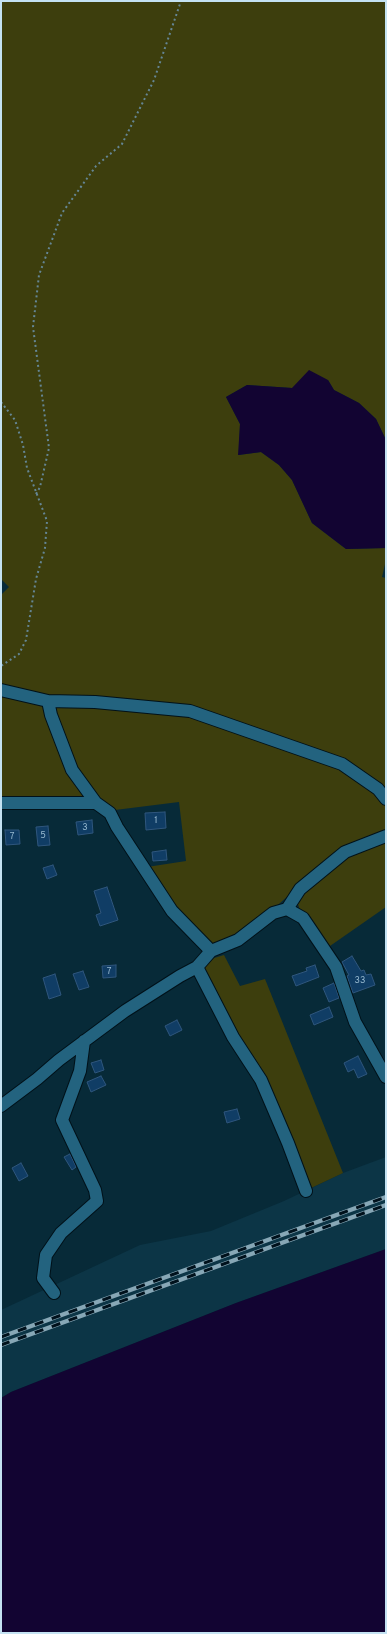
<!DOCTYPE html>
<html>
<head>
<meta charset="utf-8">
<style>
	body { margin:0 }
	#map { position:relative; width:387px; height:1634px; overflow:hidden; background:#072a38; font-family:Overpass,sans-serif }
	canvas { display:block }
	.frame { position:absolute; inset:0; border:2px solid #c4e2f2; pointer-events:none }
</style>
</head>
<body>
<div id="map">
<canvas width="387" height="1634"></canvas>
<div class="frame"></div>
</div>
<script>
const c = document.querySelector('canvas').getContext('2d');
c.lineJoin = 'round';
function fill(path, color) { c.fillStyle = color; c.fill(path, 'evenodd'); }
const toPath = rows => new Path2D(rows.map(r => 'M' + r).join(''));
function trace(path, color, width, dash) { c.strokeStyle = color; c.lineWidth = width; c.lineCap = dash ? 'butt' : 'round'; c.setLineDash(dash || []); c.stroke(path); }
function drawText(font, color, halo, rows, align = 'center') {
  c.font = font + ' Overpass,sans-serif'; c.lineWidth = 3; c.setLineDash([]); c.textBaseline = 'middle'; c.strokeStyle = halo; c.fillStyle = color; for (const [text, x, y, turn = 0] of rows) {
    c.save(); c.translate(x, y); c.rotate((+turn || 0) * Math.PI / 180); c.textAlign = isNaN(turn) ? turn : align; if (halo) c.strokeText(text, 0, 0); c.fillText(text, 0, 0); c.restore();
  }
}
fill(toPath([
	[386,1157,386,1249,236,1303,11,1392,1,1398,1,1310,140,1245,211,1231,284,1201,343,1173]
]), '#0c3546');
fill(toPath([
	[1,1,386,1,386,440,376,419,359,403,334,390,328,380,292,388,247,385,226,397,240,424,239,455,261,452,279,465,292,480,312,523,346,549,386,548,386,560,382,577,386,578,386,833,297,888,271,911,236,936,214,944,206,942,180,913,147,867,186,861,179,802,115,810,1,798,1,595,9,587,1,579],
	[386,839,386,907,330,946,301,912,297,902,303,893,348,856],
	[224,955,240,986,265,979,343,1173,309,1189,202,968,214,958]
]), '#3d3e0d');
fill(toPath([
	[309,370,328,380,334,390,359,403,376,419,386,440,386,548,346,549,312,523,292,480,279,465,261,452,238,455,240,424,226,397,247,385,292,388],
	[386,1249,386,1633,1,1633,1,1398,11,1392,236,1303]
]), '#120432');
const building = toPath([
	[165,812,166,828,146,830,145,813,165,812],
	[92,820,93,833,78,835,76,822,92,820],
	[48,826,50,845,38,846,36,827,48,826],
	[5,830,19,830,20,844,6,845,5,830],
	[166,850,167,860,153,861,152,852,166,850],
	[53,865,57,875,47,879,43,868,53,865],
	[107,887,118,920,100,926,96,915,101,913,94,891,107,887],
	[352,956,361,971,364,970,366,975,371,974,375,985,353,993,347,976,349,975,342,962,352,956],
	[116,965,116,977,103,978,102,966,116,965],
	[315,965,319,977,296,986,292,976,307,971,306,968,315,965],
	[83,971,89,987,79,990,73,974,83,971],
	[55,974,61,995,49,999,43,978,55,974],
	[334,983,339,998,329,1002,323,988,334,983],
	[329,1007,333,1017,314,1025,310,1015,329,1007],
	[177,1020,182,1030,170,1036,165,1026,177,1020],
	[358,1056,367,1074,358,1078,354,1069,348,1072,344,1063,358,1056],
	[101,1060,104,1070,95,1073,91,1063,101,1060],
	[101,1076,106,1085,91,1092,87,1082,101,1076],
	[237,1109,240,1119,227,1123,224,1112,237,1109],
	[70,1154,76,1167,72,1170,64,1157,70,1154],
	[21,1163,28,1176,19,1181,12,1168,21,1163]
]);
fill(building, '#103d65');
trace(building, '#2f567d', 1);
const minor = toPath([
	[1,690,48,701,95,702,190,711,342,764,378,789,386,799],
	[48,701,51,715,72,770,96,803,110,813,117,827,172,911,211,951],
	[1,803,96,803],
	[287,909,300,889,345,852,386,836],
	[197,967,233,1037,261,1080,288,1143,306,1191],
	[1,1106,37,1079,59,1060,125,1011,180,976,197,967,211,951,238,940,273,913,287,909,303,918,336,967,355,1022,386,1077],
	[54,1293,43,1278,46,1255,61,1233,97,1201,95,1190,62,1120,80,1071,84,1041]
]);
trace(minor, '#011119', 14);
trace(toPath([
	[1,402,15,420,23,445,27,468,47,521,45,548,36,579,26,640,19,654,1,666],
	[36,494,40,487,49,448,33,327,39,275,62,213,96,166,122,144,154,80,181,1]
]), '#658695', 2, [2, 3]);
trace(minor, '#23637f', 12);
const rail = toPath([
	[1,1337,386,1197],
	[1,1345,386,1205]
]);
trace(rail, '#87a7b6', 4.5);
trace(rail, '#00111c', 3, [9]);
drawText('9px', '#97b9cf', null, [
	["1",156,821],
	["3",85,828],
	["5",43,836],
	["7",12,837],
	["7",109,972],
	["33",360,981]
]);
</script>
</body>
</html>
